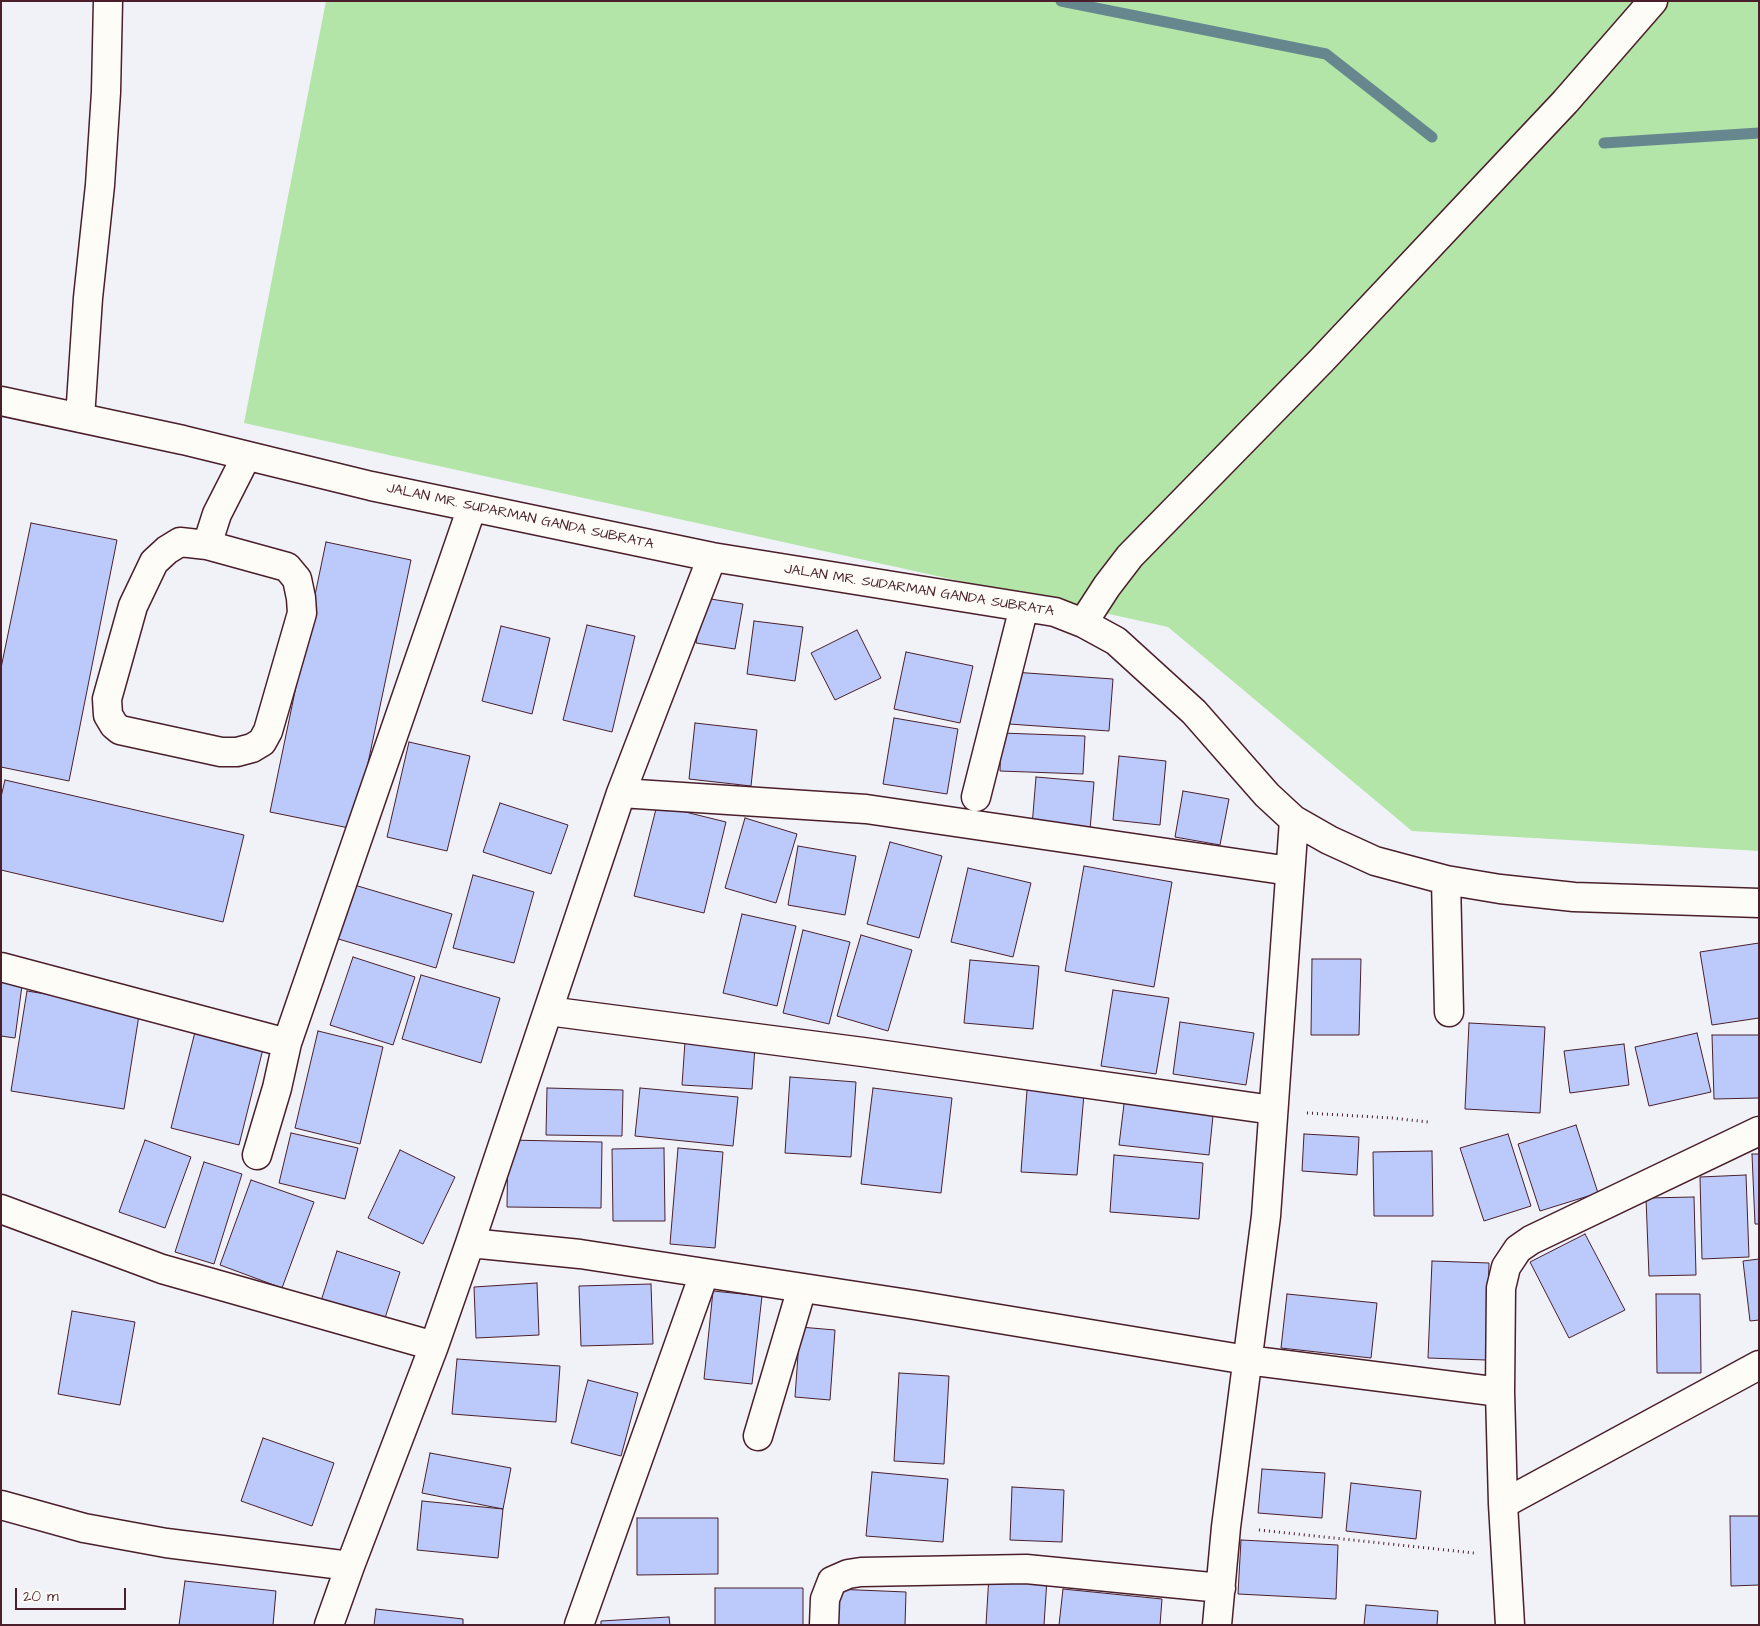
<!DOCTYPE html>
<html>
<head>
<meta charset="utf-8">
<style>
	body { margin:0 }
	#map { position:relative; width:1760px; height:1626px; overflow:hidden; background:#f0f2f8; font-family:"Architects Daughter",sans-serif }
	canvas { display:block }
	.frame { position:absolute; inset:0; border:2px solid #4a1f2b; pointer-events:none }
	.scale { position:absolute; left:15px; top:1588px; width:111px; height:22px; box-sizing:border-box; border:2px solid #4a1f2b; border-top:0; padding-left:6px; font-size:15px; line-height:18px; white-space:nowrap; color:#4a1f2b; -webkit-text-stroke:4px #fdfcf7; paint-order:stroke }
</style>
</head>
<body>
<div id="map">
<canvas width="1760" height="1626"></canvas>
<div class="frame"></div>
<div class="scale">20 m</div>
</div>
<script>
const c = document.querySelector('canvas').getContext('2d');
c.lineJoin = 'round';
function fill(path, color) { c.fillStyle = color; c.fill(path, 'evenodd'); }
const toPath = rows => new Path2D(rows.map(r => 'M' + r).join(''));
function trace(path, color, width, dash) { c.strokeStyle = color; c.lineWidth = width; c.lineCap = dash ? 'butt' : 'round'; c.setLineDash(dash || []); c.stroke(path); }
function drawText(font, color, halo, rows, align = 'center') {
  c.font = font + ' "Architects Daughter",sans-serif'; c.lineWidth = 5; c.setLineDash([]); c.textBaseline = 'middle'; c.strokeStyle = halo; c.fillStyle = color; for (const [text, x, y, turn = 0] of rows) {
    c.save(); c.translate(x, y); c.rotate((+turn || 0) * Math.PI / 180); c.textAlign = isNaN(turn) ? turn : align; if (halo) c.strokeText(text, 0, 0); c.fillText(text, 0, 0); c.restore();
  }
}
fill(toPath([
	[326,1,1759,1,1759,851,1412,831,1168,627,244,423]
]), '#b2e5a7');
trace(toPath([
	[1061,1,1326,54,1432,137],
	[1604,143,1759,133]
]), '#67878f', 11);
const building = toPath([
	[31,523,117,540,69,781,1,767,1,668,31,523],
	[326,542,411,560,354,829,270,812,326,542],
	[704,598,743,604,735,649,696,643,704,598],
	[754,621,803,627,795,681,747,674,754,621],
	[587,625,635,636,612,732,563,720,587,625],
	[501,626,550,638,532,714,482,701,501,626],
	[857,630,881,678,835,700,811,653,857,630],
	[906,652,973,666,960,723,894,709,906,652],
	[1013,672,1113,679,1109,731,1009,724,1013,672],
	[894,718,958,729,947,794,883,784,894,718],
	[695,723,757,730,751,786,689,779,695,723],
	[1001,733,1085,736,1083,774,1000,771,1001,733],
	[409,742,470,756,447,851,387,837,409,742],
	[1119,756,1166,761,1160,825,1113,820,1119,756],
	[1036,777,1094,782,1090,830,1032,826,1036,777],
	[5,780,244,835,223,922,1,870,1,797,5,780],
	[1183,791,1229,799,1220,845,1175,837,1183,791],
	[500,803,568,825,551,874,483,852,500,803],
	[657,805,726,822,704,913,634,896,657,805],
	[745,818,797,834,776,903,725,888,745,818],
	[890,842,942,856,919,938,867,924,890,842],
	[798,846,856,856,845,915,788,905,798,846],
	[1084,866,1172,882,1154,987,1065,971,1084,866],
	[968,868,1031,883,1013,957,951,942,968,868],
	[473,875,534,892,514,963,453,948,473,875],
	[351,884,452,914,436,968,335,938,351,884],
	[742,914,796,926,777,1006,723,993,742,914],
	[803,930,850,942,829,1024,783,1013,803,930],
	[861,935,912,950,888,1031,837,1016,861,935],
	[1759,943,1759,1018,1712,1025,1700,952,1759,943],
	[353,957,415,977,393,1045,330,1025,353,957],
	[1312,959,1361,959,1359,1035,1311,1035,1312,959],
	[970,960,1039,966,1033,1029,964,1023,970,960],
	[1,975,23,978,15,1038,1,1036,1,975],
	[421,975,500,998,481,1063,402,1039,421,975],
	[1113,990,1169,998,1156,1074,1101,1066,1113,990],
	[27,991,140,1009,124,1109,11,1091,27,991],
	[1180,1022,1254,1033,1246,1085,1173,1074,1180,1022],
	[1469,1023,1545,1027,1540,1113,1465,1109,1469,1023],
	[318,1031,383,1047,360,1144,295,1128,318,1031],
	[195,1032,263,1049,239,1145,171,1128,195,1032],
	[1697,1033,1711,1092,1649,1106,1635,1047,1697,1033],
	[1712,1035,1759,1035,1759,1098,1714,1099,1712,1035],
	[685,1042,755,1047,752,1089,682,1085,685,1042],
	[1624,1044,1629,1085,1570,1093,1564,1051,1624,1044],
	[790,1077,856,1082,851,1157,785,1153,790,1077],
	[547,1088,623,1090,622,1136,546,1135,547,1088],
	[640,1088,738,1097,733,1146,635,1136,640,1088],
	[873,1088,952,1098,941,1193,861,1184,873,1088],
	[1027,1090,1084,1094,1077,1175,1021,1172,1027,1090],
	[1125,1096,1214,1106,1209,1155,1119,1145,1125,1096],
	[1576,1125,1598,1193,1540,1211,1518,1144,1576,1125],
	[291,1133,358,1148,345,1199,279,1183,291,1133],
	[1304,1134,1359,1137,1357,1175,1302,1171,1304,1134],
	[1508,1134,1531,1206,1484,1221,1460,1148,1508,1134],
	[145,1140,191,1157,165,1228,119,1212,145,1140],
	[508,1140,602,1142,601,1208,507,1207,508,1140],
	[664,1148,665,1221,613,1221,612,1149,664,1148],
	[678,1148,723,1152,715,1248,670,1244,678,1148],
	[400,1150,455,1177,423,1244,368,1218,400,1150],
	[1432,1151,1433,1216,1374,1216,1373,1152,1432,1151],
	[1752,1154,1759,1154,1759,1224,1755,1224,1752,1154],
	[1114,1155,1203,1163,1199,1219,1110,1212,1114,1155],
	[204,1162,242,1174,214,1264,175,1252,204,1162],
	[1746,1175,1749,1257,1702,1259,1700,1177,1746,1175],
	[251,1180,314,1202,282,1288,220,1265,251,1180],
	[1694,1197,1696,1275,1649,1276,1646,1198,1694,1197],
	[1585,1234,1625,1310,1569,1338,1530,1262,1585,1234],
	[337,1251,400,1272,384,1321,321,1301,337,1251],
	[1759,1259,1759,1320,1750,1321,1743,1261,1759,1259],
	[1432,1261,1489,1263,1486,1360,1428,1358,1432,1261],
	[537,1283,539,1335,476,1338,474,1287,537,1283],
	[651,1284,653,1344,581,1346,579,1286,651,1284],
	[713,1291,762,1296,752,1384,704,1379,713,1291],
	[1287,1294,1377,1303,1371,1358,1281,1348,1287,1294],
	[1656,1294,1700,1294,1701,1373,1657,1373,1656,1294],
	[72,1311,135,1322,120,1405,58,1394,72,1311],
	[800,1327,835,1330,830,1400,795,1397,800,1327],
	[457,1359,560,1366,556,1422,452,1414,457,1359],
	[899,1373,949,1376,944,1464,894,1461,899,1373],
	[588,1380,638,1393,621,1456,571,1443,588,1380],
	[263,1438,334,1463,312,1526,241,1501,263,1438],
	[430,1453,511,1468,503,1509,422,1493,430,1453],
	[1262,1469,1325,1473,1322,1518,1258,1513,1262,1469],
	[872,1472,948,1479,943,1542,866,1536,872,1472],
	[1351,1483,1421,1491,1416,1539,1346,1531,1351,1483],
	[1012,1487,1064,1490,1062,1542,1010,1540,1012,1487],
	[422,1501,503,1509,498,1558,417,1550,422,1501],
	[1730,1516,1759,1516,1759,1585,1731,1586,1730,1516],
	[637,1518,718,1518,718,1574,637,1575,637,1518],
	[1241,1540,1338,1545,1336,1599,1238,1594,1241,1540],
	[989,1575,1047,1579,1044,1625,986,1625,989,1575],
	[185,1581,276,1591,273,1625,179,1625,185,1581],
	[715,1588,803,1588,803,1625,715,1625,715,1588],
	[835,1589,906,1592,905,1625,834,1625,835,1589],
	[1063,1589,1162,1599,1160,1625,1059,1625,1063,1589],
	[1366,1605,1438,1611,1437,1625,1364,1625,1366,1605],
	[376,1609,463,1619,463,1625,374,1625,376,1609],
	[669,1617,670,1625,601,1625,601,1621,669,1617]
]);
fill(building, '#bbcafb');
trace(building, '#4a1f2b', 1);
const minor = toPath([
	[1,401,183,440,371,486,712,557,1055,612,1083,623,1116,641,1194,712,1267,795,1294,820,1329,840,1375,861,1446,880,1500,889,1574,897,1759,903],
	[80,418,88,298,100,185,106,92,108,1],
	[180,542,207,545,287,567,297,579,301,598,302,613,268,731,262,742,252,748,237,752,221,752,120,730,114,725,108,715,107,699,133,606,154,562,167,550,180,542],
	[207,545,217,514,246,457],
	[1083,623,1107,586,1130,556,1321,361,1565,102,1653,1],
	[621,793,866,809,1290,871],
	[976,797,1024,607],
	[1446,880,1449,1012],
	[1,967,287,1043],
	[548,1011,863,1052,1273,1110],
	[257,1155,277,1088,287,1043,472,507],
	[1,1209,162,1269,434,1346],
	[470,1243,580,1254,915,1305,1247,1360,1500,1392],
	[758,1436,802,1288],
	[1503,1504,1759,1365],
	[1,1505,84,1528,166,1543,350,1566],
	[329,1625,350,1566,434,1346,470,1243,621,793,712,557],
	[579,1625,704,1274],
	[824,1625,825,1599,832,1581,848,1574,861,1572,1026,1569,1221,1588],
	[1217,1625,1226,1527,1266,1216,1294,820],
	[1510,1625,1503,1504,1500,1392,1501,1288,1506,1267,1518,1249,1531,1240,1759,1131]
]);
trace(minor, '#4a1f2b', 31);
trace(toPath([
	[1307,1113,1392,1118,1428,1122],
	[1259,1530,1474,1553]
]), '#4a1f2b', 3, [1, 4]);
trace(minor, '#fdfcf7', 28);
drawText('14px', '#4a1f2b', '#fdfcf7', [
	["JALAN MR. SUDARMAN GANDA SUBRATA",520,517,12],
	["JALAN MR. SUDARMAN GANDA SUBRATA",919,591,9]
]);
</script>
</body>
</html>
